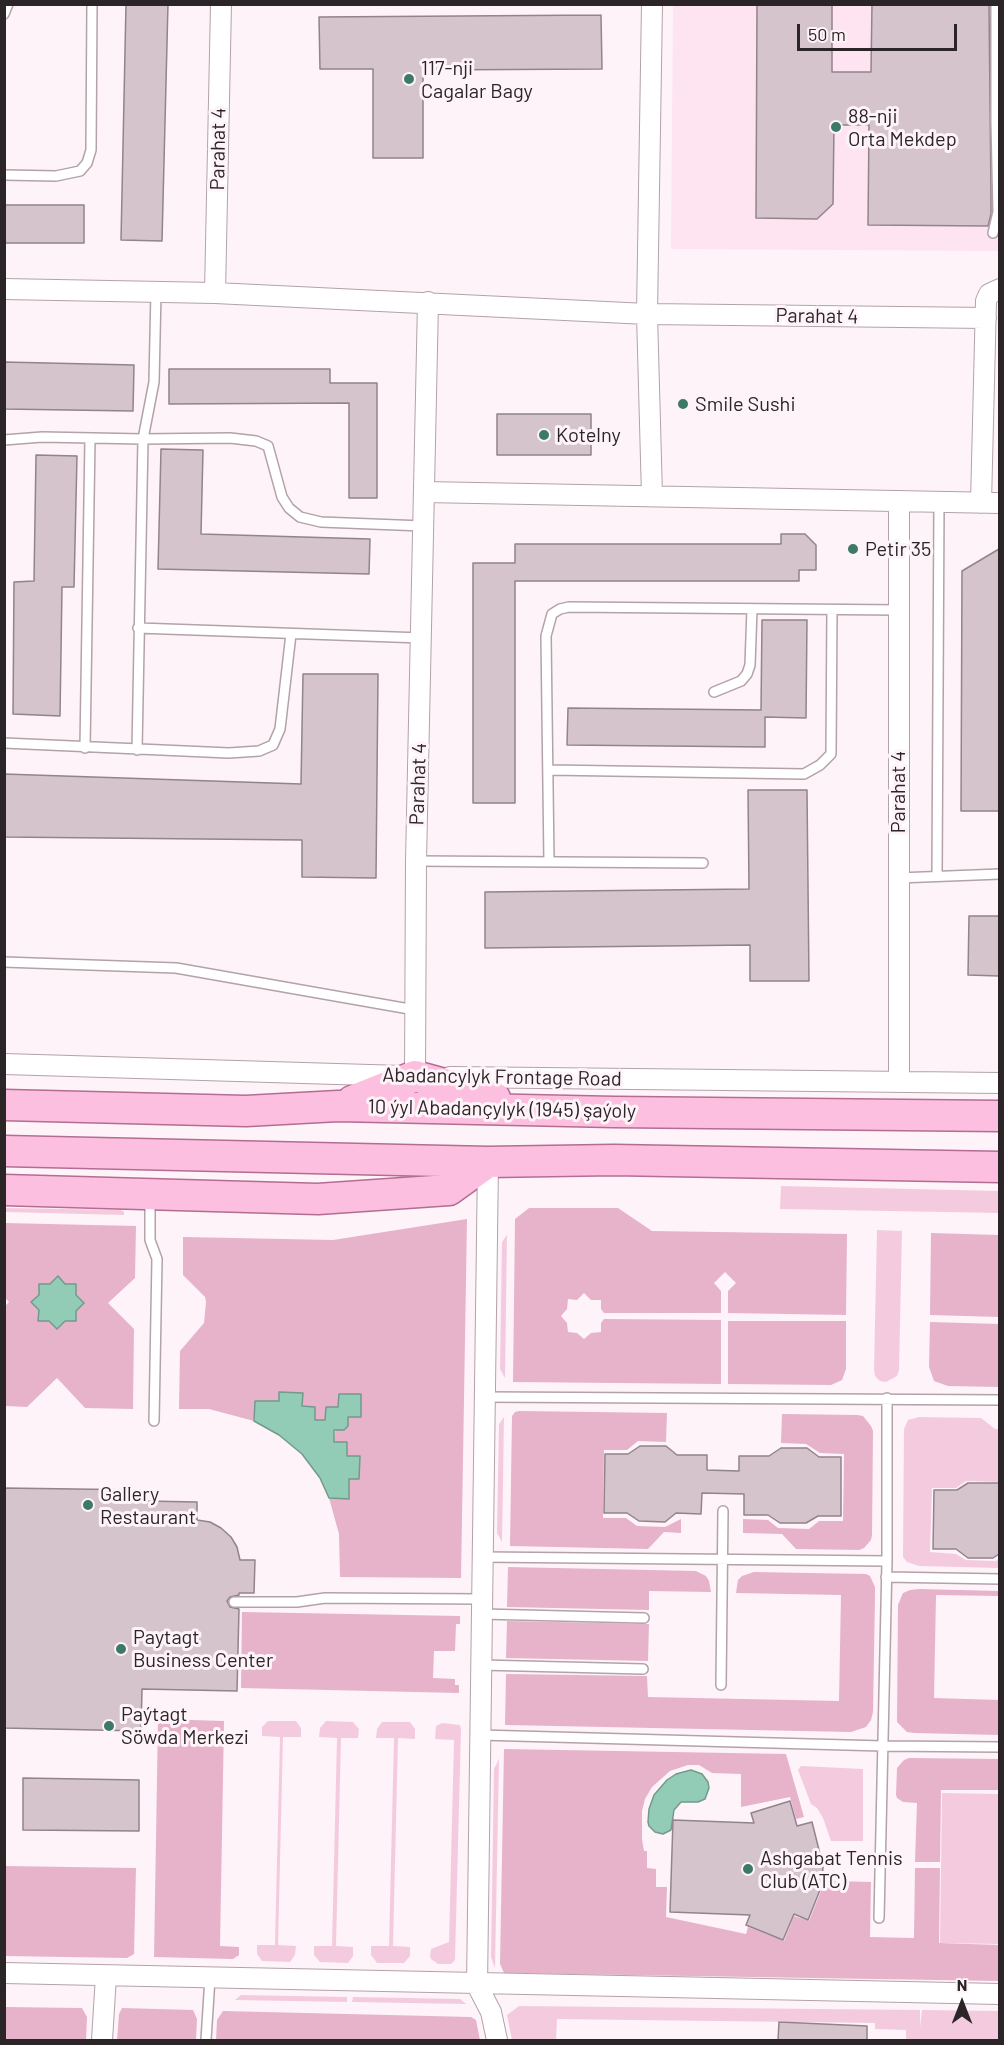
<!DOCTYPE html>
<html>
<head>
<meta charset="utf-8">
<style>
	body { margin:0 }
	#map { position:relative; width:1004px; height:2045px; overflow:hidden; background:#fef3f8; font-family:Barlow,sans-serif }
	canvas { display:block }
	.frame { position:absolute; inset:0; border:6px solid #2b2527; pointer-events:none }
	.north { position:absolute; left:932px; top:1973px; width:60px; height:60px; -webkit-text-stroke:4px #fef3f8; paint-order:stroke; rotate:0deg; font-size:16px; font-weight:700; line-height:24px; text-align:center; color:#2b2527 }
	.north::after { content:''; display:block; margin:auto; width:21px; height:27px; background:#2b2527; clip-path:polygon(50% 0,100% 100%,50% 72%,0 100%) }
	.scale { position:absolute; left:797px; top:24px; width:160px; height:27px; box-sizing:border-box; border:3px solid #2b2527; border-top:0; padding-left:8px; font-size:18px; line-height:21px; white-space:nowrap; color:#2b2527; -webkit-text-stroke:4px #fef3f8; paint-order:stroke }
</style>
</head>
<body>
<div id="map">
<canvas width="1004" height="2045"></canvas>
<div class="frame"></div>
<div class="north">N</div>
<div class="scale">50 m</div>
</div>
<script>
const c = document.querySelector('canvas').getContext('2d');
c.lineJoin = 'round';
function fill(path, color) { c.fillStyle = color; c.fill(path, 'evenodd'); }
const toPath = rows => new Path2D(rows.map(r => 'M' + r).join(''));
function trace(path, color, width, dash) { c.strokeStyle = color; c.lineWidth = width; c.lineCap = dash ? 'butt' : 'round'; c.setLineDash(dash || []); c.stroke(path); }
function drawText(font, color, halo, rows, align = 'center') {
  c.font = font + ' Barlow,sans-serif'; c.lineWidth = 6; c.setLineDash([]); c.textBaseline = 'middle'; c.strokeStyle = halo; c.fillStyle = color; for (const [text, x, y, turn = 0] of rows) {
    c.save(); c.translate(x, y); c.rotate((+turn || 0) * Math.PI / 180); c.textAlign = isNaN(turn) ? turn : align; if (halo) c.strokeText(text, 0, 0); c.fillText(text, 0, 0); c.restore();
  }
}
fill(toPath([
	[673,5,999,5,999,251,671,249]
]), '#fee4f0');
fill(toPath([
	[781,1186,999,1191,999,1213,780,1209],
	[5,1208,121,1210,124,1212,124,1215,5,1212],
	[877,1230,902,1231,899,1370,897,1376,886,1382,880,1381,875,1376,874,1369],
	[507,1235,505,1378,500,1369,502,1242],
	[504,1417,502,1542,497,1533,499,1424],
	[919,1417,981,1418,995,1429,999,1429,999,1482,966,1481,956,1488,932,1488,930,1552,956,1554,966,1560,996,1561,999,1558,999,1568,919,1566,907,1562,903,1557,904,1429,908,1420],
	[268,1721,296,1721,301,1728,301,1737,283,1737,278,1945,296,1946,295,1955,290,1962,262,1961,257,1954,257,1945,275,1945,280,1737,262,1736,262,1727],
	[326,1721,353,1722,359,1729,358,1738,341,1738,336,1946,353,1947,353,1956,348,1963,320,1962,314,1955,314,1946,332,1946,337,1738,319,1737,320,1728],
	[382,1722,410,1722,415,1729,415,1739,398,1738,393,1946,410,1947,410,1956,404,1963,377,1963,371,1955,371,1946,389,1946,394,1738,376,1738,377,1729],
	[442,1723,460,1725,461,1729,455,1960,451,1964,438,1964,431,1959,430,1956,431,1949,449,1942,454,1740,435,1739,436,1726],
	[499,1759,495,1968,491,1957,494,1769],
	[801,1766,863,1769,863,1841,831,1841,823,1818,817,1808,811,1804,798,1770],
	[942,1793,999,1794,999,1944,940,1943],
	[241,1995,347,1997,347,2002,235,2000],
	[353,1997,460,1999,466,2004,352,2002],
	[519,2006,920,2010,920,2027,922,2010,999,2011,999,2040,906,2040,906,2030,875,2029,875,2023,557,2019,556,2040,512,2040,507,2015]
]), '#f4cbde');
fill(toPath([
	[529,1208,618,1208,652,1231,847,1234,846,1315,728,1313,728,1291,736,1283,725,1272,714,1283,721,1291,721,1313,604,1313,601,1309,601,1300,591,1300,584,1293,577,1300,568,1299,567,1309,561,1316,567,1323,568,1332,577,1333,584,1339,591,1333,601,1332,601,1323,604,1319,721,1320,721,1384,513,1382,515,1219],
	[467,1219,461,1578,340,1577,339,1534,329,1498,349,1499,349,1479,359,1479,359,1456,347,1456,334,1442,338,1408,326,1420,315,1420,302,1407,302,1393,279,1401,255,1401,254,1421,209,1409,179,1409,180,1351,204,1323,206,1302,205,1297,183,1275,183,1237,333,1240],
	[5,1223,136,1226,135,1278,108,1303,134,1329,133,1409,85,1408,57,1378,27,1407,5,1406,4,1307,9,1302,5,1298],
	[931,1233,999,1235,999,1317,930,1315],
	[728,1321,846,1321,846,1369,842,1380,831,1385,728,1384],
	[930,1322,999,1324,999,1387,948,1386,934,1381,929,1367],
	[519,1411,667,1413,666,1442,638,1441,627,1450,604,1450,603,1518,626,1518,637,1526,665,1527,681,1519,681,1533,664,1532,648,1549,510,1546,512,1416,515,1412],
	[782,1414,857,1415,863,1416,871,1426,873,1431,872,1535,871,1540,864,1548,859,1550,796,1549,782,1534,743,1533,743,1519,768,1520,778,1528,809,1529,819,1521,843,1521,844,1454,820,1453,806,1444,781,1443],
	[508,1567,696,1571,706,1576,709,1581,711,1592,649,1591,649,1610,507,1607],
	[754,1572,866,1574,870,1576,875,1587,875,1596,873,1712,871,1720,866,1727,851,1732,505,1725,506,1674,647,1676,648,1697,839,1701,841,1595,736,1593,738,1580,742,1576],
	[919,1589,999,1591,999,1596,936,1595,934,1698,999,1700,999,1735,914,1733,907,1732,897,1722,898,1605,903,1593,910,1590],
	[242,1612,460,1616,460,1624,456,1624,455,1651,434,1651,433,1678,455,1679,455,1685,459,1685,459,1693,241,1688],
	[507,1621,649,1624,648,1661,506,1658],
	[158,1719,224,1721,220,1946,239,1947,239,1955,233,1959,154,1957],
	[504,1749,786,1754,804,1817,796,1819,790,1797,741,1807,741,1774,712,1773,699,1765,688,1765,670,1771,652,1787,645,1799,642,1811,642,1839,644,1851,647,1851,647,1868,656,1869,656,1887,667,1887,666,1917,746,1934,748,1927,784,1941,794,1916,809,1921,823,1886,834,1887,834,1881,871,1882,870,1937,914,1938,915,1868,940,1868,939,1943,999,1945,999,1981,504,1973,500,1964],
	[909,1758,999,1759,999,1790,941,1790,940,1862,915,1862,917,1803,903,1802,897,1798,896,1795,897,1768,904,1760],
	[5,1866,136,1868,134,1954,127,1958,5,1956],
	[5,2007,82,2008,87,2017,86,2040,5,2040],
	[122,2008,193,2010,197,2019,196,2040,117,2040,119,2014],
	[223,2011,471,2017,476,2020,480,2040,216,2040,217,2020]
]), '#e6b3cb');
const water = toPath([
	[58,1276,65,1284,76,1284,76,1295,84,1303,76,1311,76,1321,65,1321,57,1329,49,1321,38,1321,39,1310,31,1302,39,1295,39,1284,50,1284,58,1276],
	[279,1392,303,1393,302,1406,315,1407,315,1420,325,1420,326,1407,338,1407,339,1394,361,1394,361,1417,348,1417,348,1426,344,1430,334,1430,334,1442,347,1442,347,1456,360,1456,359,1479,349,1479,349,1499,329,1498,320,1478,302,1454,279,1435,254,1421,255,1401,279,1401,279,1392],
	[691,1770,702,1774,708,1782,709,1788,705,1799,698,1802,681,1802,674,1810,671,1830,663,1834,655,1832,649,1826,648,1822,649,1809,654,1795,667,1780,676,1774,691,1770]
]);
fill(water, '#92ccb6');
trace(water, '#739a8b', 1.5);
const building = toPath([
	[126,4,168,4,162,241,121,240,126,4],
	[757,4,832,4,832,72,871,72,872,4,989,4,991,194,991,214,988,226,868,225,869,125,834,125,833,204,817,219,756,218,757,4],
	[601,15,602,69,423,70,423,158,373,158,373,69,320,69,319,17,601,15],
	[4,205,84,205,84,243,4,243,4,205],
	[4,362,134,365,133,411,4,409,4,362],
	[169,369,330,369,330,383,377,383,377,498,349,498,349,403,169,404,169,369],
	[497,414,591,414,591,455,497,455,497,414],
	[161,449,203,450,201,534,370,539,369,574,158,569,161,449],
	[36,455,77,456,74,587,62,587,60,716,13,714,14,582,34,581,36,455],
	[781,534,805,534,816,545,816,570,799,570,799,581,515,581,515,803,473,803,473,563,515,563,515,544,781,544,781,534],
	[999,549,999,811,961,811,962,571,999,549],
	[762,620,807,620,806,718,765,717,765,747,567,745,568,708,761,710,762,620],
	[303,674,378,674,376,878,302,877,302,840,4,837,4,774,301,784,303,674],
	[748,790,807,790,809,981,750,981,750,945,485,948,485,892,749,889,748,790],
	[969,916,999,916,999,976,968,975,969,916],
	[640,1446,666,1446,677,1455,707,1455,707,1470,739,1471,739,1456,769,1456,781,1448,807,1448,819,1457,841,1457,841,1516,818,1516,806,1523,780,1523,768,1515,744,1515,744,1494,702,1493,701,1514,676,1513,665,1522,639,1521,627,1513,604,1513,605,1454,628,1454,640,1446],
	[968,1483,999,1483,999,1554,993,1558,968,1558,956,1549,933,1549,934,1490,957,1490,968,1483],
	[4,1488,145,1490,145,1501,197,1502,197,1520,210,1522,221,1528,231,1537,237,1547,240,1560,255,1560,254,1593,239,1593,239,1595,230,1597,227,1601,230,1607,239,1609,237,1691,142,1689,141,1731,4,1728,4,1488],
	[23,1778,139,1780,139,1831,23,1830,23,1778],
	[790,1801,797,1826,812,1822,823,1866,822,1885,808,1920,794,1914,783,1940,746,1925,750,1915,670,1912,673,1820,754,1823,751,1813,790,1801],
	[779,2022,867,2026,867,2040,778,2040,779,2022]
]);
fill(building, '#d5c4cc');
trace(building, '#93838b', 1.5);
const service = toPath([
	[996,4,996,122,1000,122],
	[4,14,8,4],
	[4,175,56,176,80,171,87,163,91,150,92,4],
	[993,233,998,212,996,122],
	[4,440,42,437,143,439,230,438,256,441,268,446,282,497,289,508,300,517,321,522,423,526],
	[138,628,422,638],
	[714,692,741,681,747,674,750,665,752,609],
	[4,743,229,753,259,751,273,745,280,729,291,634],
	[85,748,90,438],
	[137,750,143,439,154,382,156,292],
	[549,770,804,774,820,765,831,754,832,610],
	[416,861,703,863],
	[549,862,546,636,552,614,560,609,569,607,899,610],
	[937,876,939,502],
	[898,878,1000,874],
	[4,962,176,968,415,1010],
	[150,1197,150,1240,157,1259,154,1421],
	[485,1397,1000,1400],
	[483,1557,887,1561],
	[886,1577,1000,1579],
	[234,1602,297,1602,325,1598,482,1599],
	[482,1614,644,1618],
	[481,1665,643,1669],
	[721,1685,723,1511],
	[480,1735,883,1746,1000,1747],
	[879,1918,887,1561,887,1398],
	[206,2040,210,1978]
]);
const minor = toPath([
	[4,289,215,293,647,314,986,318],
	[215,293,221,4],
	[424,492,1000,503],
	[652,496,647,314,652,4],
	[981,503,986,301,989,294,1000,289],
	[4,1064,403,1076],
	[415,1076,416,861,428,302],
	[450,1077,1000,1083],
	[899,1082,899,501],
	[488,1162,477,1985,491,2012,497,2040],
	[4,1973,1000,1994],
	[102,2040,106,1976]
]);
const primary = toPath([
	[352,1101,415,1076,495,1098],
	[4,1105,246,1111,338,1106,614,1112,1000,1116],
	[4,1151,488,1162,614,1160,1000,1167],
	[4,1190,318,1199,449,1190,488,1162]
]);
trace(service, '#b3a2a9', 12);
trace(minor, '#b3a2a9', 22);
trace(primary, '#b36d91', 33);
trace(service, '#fff', 9);
trace(minor, '#fff', 20);
trace(primary, '#fdbfdf', 30);
for (const [x, y, r, color] of [
	[409,79,6,"#3d7a65"],
	[836,127,6,"#3d7a65"],
	[683,404,6,"#3d7a65"],
	[544,435,6,"#3d7a65"],
	[853,549,6,"#3d7a65"],
	[88,1505,6,"#3d7a65"],
	[121,1649,6,"#3d7a65"],
	[109,1726,6,"#3d7a65"],
	[748,1869,6,"#3d7a65"]
]) { const dot = new Path2D(); dot.arc(x, y, r, 0, 2 * Math.PI); c.fillStyle = color; c.fill(dot); trace(dot, '#fef3f8', 2); }
drawText('20px', '#2b2527', '#fef3f8', [
	["117-nji",421,68],
	["Cagalar Bagy",421,91],
	["88-nji",848,116],
	["Orta Mekdep",848,139],
	["Smile Sushi",695,404],
	["Kotelny",556,435],
	["Petir 35",865,549],
	["Gallery",100,1494],
	["Restaurant",100,1517],
	["Paytagt",133,1637],
	["Business Center",133,1660],
	["Paýtagt",121,1714],
	["Söwda Merkezi",121,1737],
	["Ashgabat Tennis",760,1858],
	["Club (ATC)",760,1881]
], 'left');
drawText('20px', '#2b2527', '#fef3f8', [
	["Parahat 4",218,149,-89],
	["Parahat 4",817,316,1],
	["Parahat 4",418,784,-88],
	["Parahat 4",898,792,-90],
	["Abadancylyk Frontage Road",502,1077,1],
	["10 ýyl Abadançylyk (1945) şaýoly",502,1109,1]
]);
</script>
</body>
</html>
